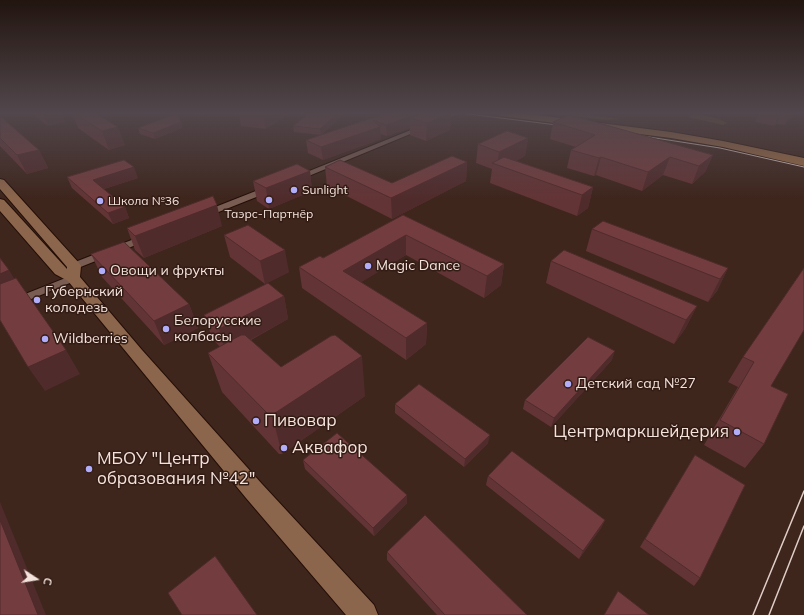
<!DOCTYPE html>
<html>
<head>
<meta charset="utf-8">
<style>
	body { margin:0 }
	#map { position:relative; width:804px; height:615px; overflow:hidden; background:#3e261d; font-family:Mulish,sans-serif }
	canvas { display:block }
	.north { position:absolute; left:16px; top:559px; width:40px; height:40px; -webkit-text-stroke:3px #331c14; paint-order:stroke; rotate:102deg; font-size:11px; font-weight:700; line-height:16px; text-align:center; color:#f4e3dd }
	.north::after { content:''; display:block; margin:auto; width:14px; height:18px; background:#f4e3dd; clip-path:polygon(50% 0,100% 100%,50% 72%,0 100%) }
</style>
</head>
<body>
<div id="map">
<canvas width="804" height="615"></canvas>
<div class="north">С</div>
</div>
<script>
const c = document.querySelector('canvas').getContext('2d');
c.lineJoin = 'round';
function fill(path, color) { c.fillStyle = color; c.fill(path, 'evenodd'); }
const toPath = rows => new Path2D(rows.map(r => 'M' + r).join(''));
function trace(path, color, width, dash) { c.strokeStyle = color; c.lineWidth = width; c.lineCap = dash ? 'butt' : 'round'; c.setLineDash(dash || []); c.stroke(path); }
function drawText(font, color, halo, rows, align = 'center') {
  c.font = font + ' Mulish,sans-serif'; c.lineWidth = 3; c.setLineDash([]); c.textBaseline = 'middle'; c.strokeStyle = halo; c.fillStyle = color; for (const [text, x, y, turn = 0] of rows) {
    c.save(); c.translate(x, y); c.rotate((+turn || 0) * Math.PI / 180); c.textAlign = isNaN(turn) ? turn : align; if (halo) c.strokeText(text, 0, 0); c.fillText(text, 0, 0); c.restore();
  }
}
fill(toPath([
	[545,113,575,113,621,119,606,120],
	[695,113,719,119,727,123,723,125,688,117]
]), '#645020');
const street = toPath([
	[453,113,461,113,299,180,296,181,292,178,453,113],
	[271,185,275,188,274,190,206,217,203,218,198,215,200,213,271,185],
	[147,234,152,237,151,239,78,268,70,268,69,266,70,264,147,234],
	[73,275,77,276,79,278,77,280,0,312,0,304,73,275]
]);
const secondary = toPath([
	[0,179,4,180,79,263,81,266,80,277,142,350,262,484,374,605,378,615,346,615,246,498,68,281,55,274,0,211,0,199,4,200,67,269,67,267,0,189,0,179]
]);
const primary = toPath([
	[496,113,521,113,671,132,723,141,804,158,804,166,723,147,671,138,501,116,496,113]
]);
trace(street, '#240e07', 2);
trace(secondary, '#240e07', 2);
trace(primary, '#240e07', 2);
fill(street, '#795d53');
fill(secondary, '#8c664c');
fill(primary, '#9f6f46');
trace(toPath([
	[460,113,565,126],
	[636,135,720,148,804,167]
]), '#dfcec7', 1);
trace(toPath([
	[753,615,804,491],
	[769,615,804,526]
]), '#dfcec7', 1.5);
fill(toPath([
	[31,113,61,113,65,122,48,126],
	[72,113,95,113,125,145,109,150,78,128],
	[186,113,207,113,202,115],
	[239,113,290,113,266,129,241,126],
	[309,113,345,113,321,135,294,132,293,126],
	[387,113,451,113,450,130,426,141,410,135,410,128,387,136,381,134,381,139,323,160,308,153,306,140],
	[759,113,798,113,784,125,777,124,774,126,755,122],
	[0,116,39,150,48,168,27,174,0,146],
	[181,122,182,128,155,139,140,134,138,128],
	[553,122,713,155,705,172,692,184,663,175,642,191,596,175,594,176,567,168,571,150,576,147,550,139],
	[528,138,525,156,516,161,593,187,588,208,577,216,490,183,492,169,476,163,478,144],
	[467,162,466,181,392,219,327,186,325,167,392,183],
	[310,171,312,191,269,209,257,201,253,181],
	[67,177,138,178,104,189,125,207,129,218,113,224,72,188],
	[403,215,504,264,501,285,484,298,406,255,361,282,427,323,426,344,406,360,302,288,299,267,323,258],
	[222,226,144,258,135,250,127,228],
	[592,229,728,268,717,291,708,302,586,251],
	[224,235,289,272,265,284,230,257],
	[91,254,189,304,198,328,164,345,102,277],
	[551,261,697,306,685,329,674,344,546,283],
	[804,268,771,386,764,444,745,468,704,445,738,387,728,382,743,357],
	[284,296,288,319,251,340,281,367,365,396,282,454,279,454,222,392,208,353,220,347,212,338,204,315],
	[612,360,551,427,523,409,525,400],
	[395,404,488,443,464,467,395,413],
	[695,455,700,578,694,586,640,547],
	[303,460,407,503,374,536,305,469],
	[488,476,605,520,601,528,579,559,486,485],
	[387,552,527,615,437,615,387,560]
]), '#633436');
fill(toPath([
	[42,113,61,113,65,122,48,126],
	[201,113,207,113,202,115],
	[263,113,290,113,266,129],
	[338,113,345,113,321,135,320,129],
	[420,113,439,113,410,118,410,128,387,136,386,125],
	[451,113,450,130,426,141,427,123],
	[780,113,782,113,777,124,774,126],
	[790,113,798,113,784,125],
	[181,122,182,128,155,139,153,133],
	[118,127,125,145,109,150,102,131],
	[380,127,381,139,323,160,321,147],
	[528,138,525,156,504,167,497,165,499,152],
	[39,150,48,168,27,174,17,155],
	[713,155,705,172,692,184,699,166],
	[601,157,596,175,594,176,599,158],
	[670,157,663,175,642,191,648,172],
	[467,162,466,181,392,219,391,198],
	[134,167,138,178,97,191,93,180],
	[310,171,312,191,269,209,266,188],
	[593,187,588,208,577,216,582,195],
	[217,205,222,226,144,258,135,236],
	[125,207,129,218,113,224,108,213],
	[406,235,406,255,345,292,343,271],
	[285,250,289,272,265,284,260,261],
	[504,264,501,285,484,298,487,276],
	[728,268,717,291,708,302,720,279],
	[9,270,23,293,0,303,0,274],
	[284,296,288,319,226,353,219,329],
	[189,304,198,328,164,345,154,321],
	[697,306,685,329,674,344,686,320],
	[427,323,426,344,406,360,406,338],
	[66,350,80,374,45,391,28,367],
	[615,351,612,360,551,427,554,418],
	[362,356,365,396,282,454,272,415],
	[490,435,488,443,464,467,465,459],
	[407,495,407,503,374,536,373,528],
	[0,502,46,615,38,615,0,520],
	[605,520,601,528,579,559,583,551]
]), '#502b2c');
const building = toPath([
	[74,113,95,113,118,127,102,131,74,113],
	[177,113,181,122,153,133,138,128,177,113],
	[309,113,338,113,320,129,293,126,309,113],
	[387,113,420,113,386,125,373,120,380,127,321,147,306,140,387,113],
	[424,113,451,113,427,123,410,118,424,113],
	[570,115,713,155,699,166,670,157,648,172,601,157,599,158,571,150,595,135,553,122,570,115],
	[0,116,39,150,17,155,0,138,0,116],
	[507,131,528,138,499,152,478,144,507,131],
	[452,156,467,162,391,198,325,167,340,160,392,183,452,156],
	[504,157,593,187,582,195,492,163,504,157],
	[124,160,134,167,93,180,125,207,108,213,67,177,124,160],
	[297,164,310,171,266,188,253,181,297,164],
	[213,196,217,205,135,236,127,228,213,196],
	[403,215,504,264,487,276,406,235,343,271,427,323,406,338,299,267,320,256,323,258,403,215],
	[603,221,728,268,720,279,592,229,603,221],
	[248,225,285,250,260,261,224,235,248,225],
	[124,242,189,304,154,321,91,254,124,242],
	[564,250,697,306,686,320,551,261,564,250],
	[0,258,9,270,0,274,0,258],
	[804,268,804,330,771,386,788,394,764,444,720,420,754,362,743,357,804,268],
	[16,278,66,350,28,367,0,320,0,284,16,278],
	[268,283,284,296,219,329,204,315,268,283],
	[241,335,245,335,281,367,331,336,335,335,362,356,272,415,269,415,208,353,241,335],
	[588,337,615,351,554,418,525,400,588,337],
	[419,384,490,435,465,459,395,404,419,384],
	[337,433,407,495,373,528,303,460,337,433],
	[512,451,605,520,583,551,488,476,512,451],
	[695,455,745,485,700,578,645,539,695,455],
	[425,515,527,615,445,615,387,552,425,515],
	[0,520,38,615,0,615,0,520],
	[215,556,257,615,182,615,168,593,215,556],
	[618,591,649,615,604,615,618,591]
]);
fill(building, '#733d3f');
trace(building, '#502b2c', 1);
const sky = c.createLinearGradient(0, 0, 0, 199);
sky.addColorStop(0, '#221510');
sky.addColorStop(0.57, '#52474c');
sky.addColorStop(1, '#52474c00');
c.fillStyle = sky;
c.fillRect(0, 0, 804, 199);
for (const [x, y, r, color] of [
	[294,190,4,"#b2adf9"],
	[269,200,4,"#b2adf9"],
	[100,201,4,"#b2adf9"],
	[368,266,4,"#b2adf9"],
	[102,271,4,"#b2adf9"],
	[37,300,4,"#b2adf9"],
	[166,329,4,"#b2adf9"],
	[45,339,4,"#b2adf9"],
	[568,384,4,"#b2adf9"],
	[256,421,4,"#b2adf9"],
	[737,432,4,"#b2adf9"],
	[284,448,4,"#b2adf9"],
	[89,469,4,"#b2adf9"]
]) { const dot = new Path2D(); dot.arc(x, y, r, 0, 2 * Math.PI); c.fillStyle = color; c.fill(dot); trace(dot, '#331c14', 1.5); }
drawText('12px', '#f4e3dd', '#331c14', [
	["Sunlight",302,190],
	["Школа №36",108,201],
	["Таэрс-Партнёр",269,214,"center"]
], 'left');
drawText('14px', '#f4e3dd', '#331c14', [
	["Magic Dance",376,266],
	["Овощи и фрукты",110,271],
	["Губернский",45,292],
	["колодезь",45,308],
	["Белорусские",174,321],
	["колбасы",174,337],
	["Wildberries",53,339],
	["Детский сад №27",576,384]
], 'left');
drawText('17px', '#f4e3dd', '#331c14', [
	["Пивовар",264,421],
	["Центрмаркшейдерия",729,432,"right"],
	["Аквафор",292,448],
	["МБОУ \"Центр",97,459],
	["образования №42\"",97,479]
], 'left');
</script>
</body>
</html>
